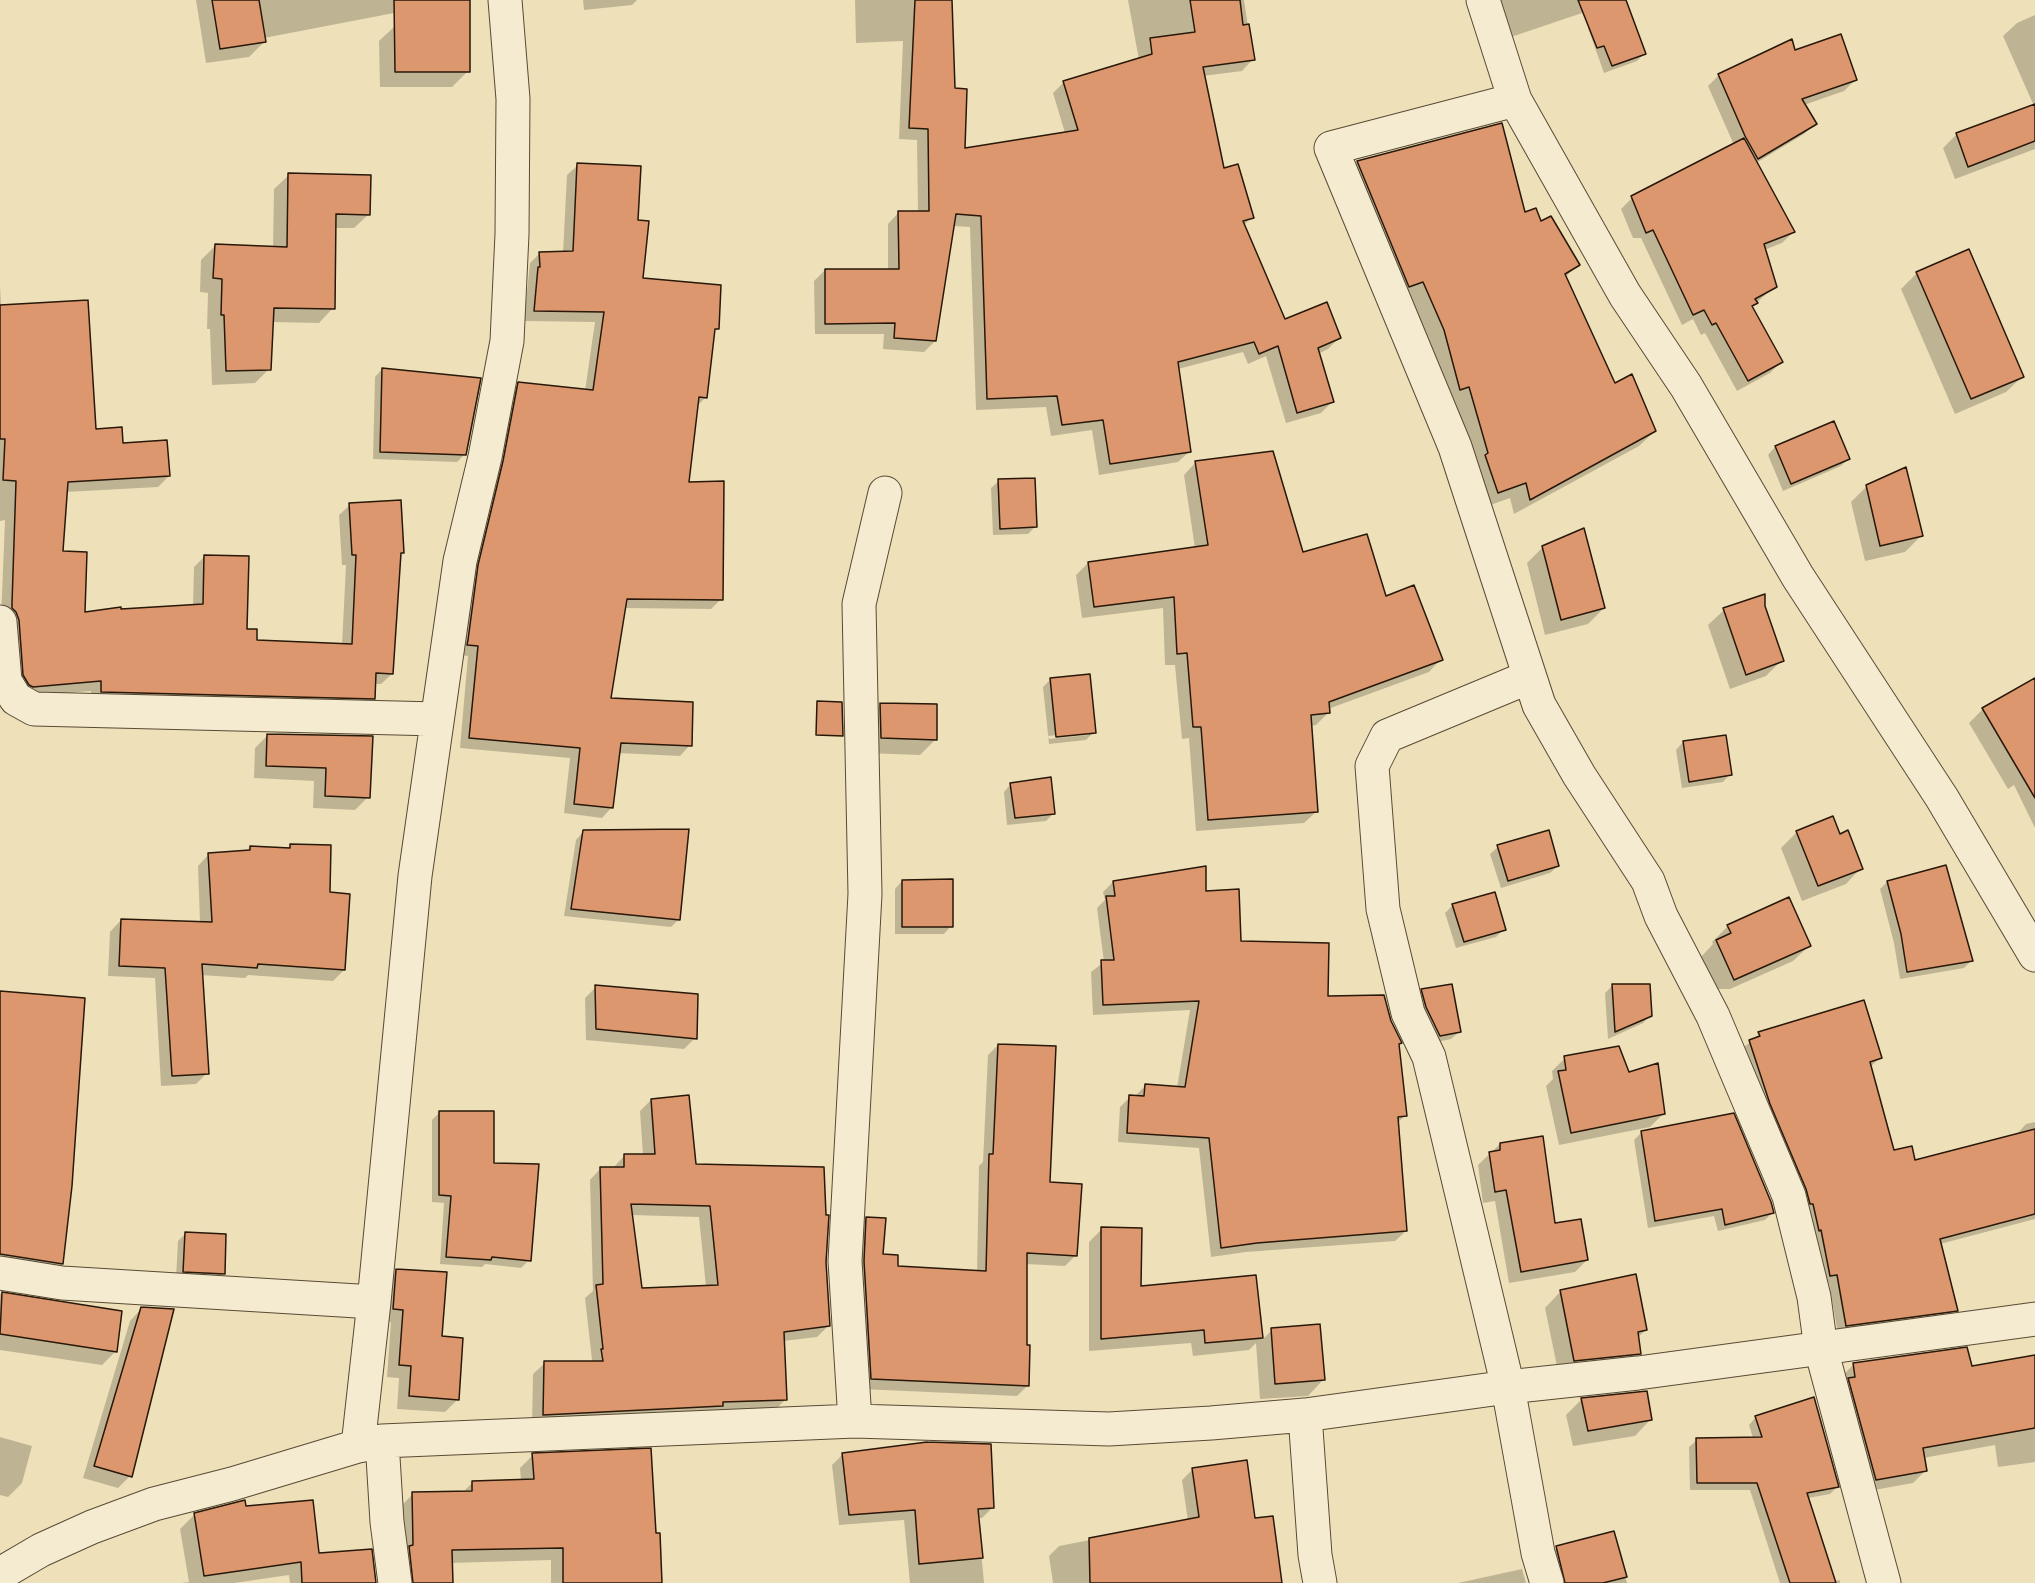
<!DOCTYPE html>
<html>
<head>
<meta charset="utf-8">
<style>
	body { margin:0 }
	canvas { display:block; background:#eee0b8 }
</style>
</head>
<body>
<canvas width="2035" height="1583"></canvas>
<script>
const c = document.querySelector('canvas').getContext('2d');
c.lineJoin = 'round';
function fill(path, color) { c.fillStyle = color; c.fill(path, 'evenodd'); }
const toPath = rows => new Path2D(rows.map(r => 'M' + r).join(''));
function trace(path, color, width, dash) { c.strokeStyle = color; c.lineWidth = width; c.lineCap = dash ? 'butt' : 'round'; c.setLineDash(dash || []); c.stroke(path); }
fill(toPath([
	[196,0,407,0,394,13,264,38,264,42,249,57,206,63],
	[583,0,637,0,632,5,584,10],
	[855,0,951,0,954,90,963,149,1065,133,1053,93,1064,82,1139,60,1128,0,1244,0,1253,59,1242,71,1203,76,1223,170,1252,217,1243,226,1284,321,1339,338,1328,349,1318,354,1332,402,1321,413,1286,423,1266,356,1248,364,1243,352,1178,369,1190,451,1178,462,1099,475,1092,430,1051,436,1046,407,976,410,970,227,953,226,935,341,924,352,883,349,884,334,815,334,814,281,825,270,888,270,888,224,899,212,918,212,917,140,899,139,903,41,856,43],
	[1498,0,1601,0,1591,10,1511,37],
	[2035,15,2035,149,1955,179,1943,148,1957,134,2034,106,2003,36,2017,23],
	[1596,20,1645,53,1637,61,1604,73,1588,28],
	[395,26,468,71,452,87,380,87,379,41],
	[1794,52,1855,80,1844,91,1804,105,1815,124,1804,134,1756,163,1793,232,1782,243,1764,250,1775,286,1751,308,1781,362,1770,373,1737,391,1705,333,1701,335,1693,319,1682,325,1641,238,1633,238,1621,209,1632,198,1734,145,1708,86,1719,75],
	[1501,124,1524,213,1540,223,1578,264,1565,278,1615,385,1655,431,1639,446,1514,514,1510,498,1482,508,1342,177,1357,162],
	[578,165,636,221,642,280,717,328,713,333,705,398,696,407,687,483,721,599,711,609,624,608,609,700,690,745,680,756,618,753,612,807,602,818,564,813,570,758,460,748,468,656,458,655,508,394,519,384,585,391,595,322,524,321,530,263,540,253,563,253,567,175],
	[289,175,369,214,354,228,335,228,333,308,319,323,272,322,269,369,255,383,212,385,210,329,207,329,208,293,200,292,201,260,216,245,273,248,274,189],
	[1917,273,2022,377,2006,392,1955,414,1901,289],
	[0,285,1,306,94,431,121,445,169,476,158,487,66,492,61,553,83,614,193,606,194,567,204,557,246,631,256,641,342,645,346,565,342,565,339,515,350,505,403,552,399,556,392,674,381,684,374,684,373,698,362,709,91,702,91,691,22,697,1,619,5,520,0,521],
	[382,369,465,454,457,462,373,459,375,377],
	[1833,423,1848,459,1841,466,1783,491,1768,455,1775,447],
	[1196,462,1302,554,1385,598,1441,659,1429,672,1328,709,1328,713,1316,725,1310,726,1317,811,1304,823,1196,831,1189,738,1182,739,1175,665,1165,665,1163,608,1082,618,1076,575,1088,563,1195,548,1184,475],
	[999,481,1035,527,1028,534,993,535,991,488],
	[1867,486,1921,536,1905,552,1865,561,1851,502],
	[1543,547,1604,608,1588,624,1545,635,1527,563],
	[1724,610,1782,660,1766,676,1730,689,1708,625],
	[1050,680,1094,732,1086,740,1049,744,1043,687],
	[1088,732,1088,735,1048,739,1048,736],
	[2032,681,2035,686,2035,828,2014,785,2008,789,1969,723,1983,709],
	[880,704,936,739,920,755,865,753,865,720],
	[268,735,371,738,368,797,355,810,313,808,314,781,254,778,255,748],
	[1683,742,1730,774,1723,782,1682,788,1676,750],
	[1011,784,1054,813,1046,821,1007,825,1004,792],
	[583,832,679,919,671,927,564,916,576,840],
	[1797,832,1839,836,1861,868,1846,884,1802,901,1781,848],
	[291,845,329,893,344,970,333,981,248,975,245,978,201,975,207,1073,196,1084,161,1086,155,978,108,976,110,932,121,920,200,923,198,866,209,854,245,852,250,847,287,849],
	[1498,847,1558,866,1550,873,1501,888,1490,854],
	[902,881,951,926,944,934,895,934,895,889],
	[1113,882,1204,892,1239,943,1398,1045,1405,1115,1397,1124,1406,1231,1395,1241,1246,1252,1211,1257,1199,1148,1118,1142,1120,1107,1130,1097,1135,1096,1145,1086,1177,1088,1190,1010,1093,1015,1091,972,1104,962,1097,908,1105,900,1103,892],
	[1887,882,1971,961,1964,968,1900,979,1894,943,1880,889],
	[1453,905,1504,929,1496,937,1456,948,1445,913],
	[1728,926,1809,946,1793,961,1730,989,1716,989,1701,957,1713,944,1712,942],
	[1612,986,1651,1015,1643,1023,1608,1039,1605,993],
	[596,987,695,1038,684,1049,586,1040,585,998],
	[1422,990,1459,1032,1451,1039,1432,1043,1415,998],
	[0,993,62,1264,48,1278,0,1270],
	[1759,1034,1880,1058,1870,1067,1893,1151,1914,1161,2018,1135,2018,1133,2026,1124,2035,1122,2035,1219,1940,1244,1956,1310,1948,1319,1838,1334,1829,1283,1821,1284,1741,1050],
	[998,1045,1075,1256,1065,1266,1026,1264,1025,1346,1028,1385,1017,1396,861,1389,856,1229,867,1219,882,1256,896,1267,977,1272,979,1166,983,1162,988,1055],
	[1565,1058,1663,1114,1650,1127,1559,1145,1546,1086,1553,1079,1552,1071],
	[651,1100,694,1166,825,1262,829,1325,817,1337,783,1341,785,1400,774,1411,532,1426,533,1374,545,1363,590,1363,592,1360,585,1298,593,1291,590,1180,601,1168,613,1168,624,1156,643,1155,640,1111],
	[631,1215,699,1217,706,1287,641,1290],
	[440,1112,492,1165,529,1260,521,1268,485,1264,482,1267,440,1264,444,1203,432,1202,432,1120],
	[1642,1132,1772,1213,1765,1220,1718,1231,1714,1216,1648,1228,1634,1140],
	[1500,1144,1554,1225,1587,1260,1575,1272,1509,1283,1495,1201,1483,1203,1478,1165],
	[1102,1229,1139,1288,1255,1277,1262,1340,1272,1330,1323,1380,1308,1396,1260,1399,1256,1343,1249,1350,1193,1356,1191,1343,1089,1351,1089,1242],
	[185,1234,223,1273,216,1281,176,1279,178,1241],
	[397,1270,441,1338,457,1400,445,1412,397,1409,399,1378,387,1377,391,1322,381,1321,384,1283],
	[1560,1292,1646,1330,1637,1338,1640,1353,1624,1369,1559,1376,1545,1308],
	[0,1294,121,1312,116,1351,102,1365,0,1350],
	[142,1308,130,1476,118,1488,83,1478,130,1321],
	[2035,1357,2035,1462,1998,1467,1995,1445,1923,1458,1926,1470,1913,1483,1863,1492,1841,1377,1854,1364,1971,1368],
	[1582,1399,1650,1420,1635,1436,1573,1446,1566,1415],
	[1756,1417,1837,1487,1830,1494,1808,1498,1834,1581,1840,1580,1840,1583,1780,1583,1750,1490,1690,1490,1689,1447,1697,1440,1753,1438,1749,1425],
	[0,1437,32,1446,22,1483,8,1497,0,1495],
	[843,1454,993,1507,982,1518,978,1518,984,1583,910,1583,904,1520,839,1525,832,1465],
	[533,1455,654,1535,661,1583,551,1583,551,1560,450,1563,451,1583,400,1583,400,1507,413,1494,463,1492,472,1483,521,1481,520,1468],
	[1193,1469,1253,1519,1280,1583,1053,1583,1049,1556,1059,1546,1188,1521,1182,1480],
	[245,1508,318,1555,376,1583,290,1583,289,1575,234,1583,181,1583,189,1582,180,1529,195,1514],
	[1613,1532,1627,1583,1547,1583,1542,1562,1557,1547],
	[1522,1569,1526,1583,1458,1583]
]), '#0003');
const building = toPath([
	[212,0,259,0,266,42,220,49,212,0],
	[394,0,470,0,470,72,395,72,394,0],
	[915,0,952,0,955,88,967,89,965,148,1078,130,1063,81,1152,54,1150,38,1195,32,1190,0,1240,0,1243,25,1249,24,1255,60,1203,67,1224,168,1238,164,1254,218,1243,221,1285,319,1327,302,1341,338,1318,348,1334,402,1297,413,1278,346,1259,354,1254,342,1178,362,1191,452,1110,464,1103,420,1062,425,1057,396,987,399,981,216,956,214,936,341,894,338,895,323,825,324,825,269,899,269,898,211,929,211,928,129,909,128,915,0],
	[1578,0,1626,0,1646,54,1612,66,1604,46,1597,48,1578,0],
	[1841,34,1857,80,1802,99,1817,124,1758,159,1745,136,1718,74,1792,39,1795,50,1841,34],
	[2035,104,2035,141,1968,167,1956,133,2035,104],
	[1502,123,1525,212,1536,208,1541,221,1551,216,1580,265,1565,274,1615,383,1632,374,1656,431,1530,500,1526,483,1498,493,1485,455,1488,453,1469,387,1460,390,1444,330,1423,282,1409,287,1357,161,1502,123],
	[1744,138,1795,232,1764,244,1777,287,1755,299,1758,303,1752,306,1783,362,1748,381,1716,323,1712,325,1704,310,1693,315,1653,230,1646,233,1631,196,1744,138],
	[577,163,641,166,638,220,649,221,643,278,721,285,719,329,715,329,707,398,699,397,689,482,724,481,723,600,627,599,611,698,693,702,692,746,621,743,613,808,574,804,580,748,469,738,478,646,467,645,468,640,478,565,503,461,518,382,593,390,604,312,534,311,538,267,540,267,539,252,573,251,577,163],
	[288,173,371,175,370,215,336,214,335,309,274,308,271,370,226,371,224,315,221,315,222,279,213,278,215,244,287,247,288,173],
	[1969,249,2024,377,1971,399,1916,272,1969,249],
	[88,300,96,429,122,427,123,443,167,440,170,476,68,482,63,551,87,552,85,612,121,607,121,609,203,604,204,555,249,556,247,629,257,629,257,640,352,644,356,555,352,555,349,503,401,500,404,553,401,553,393,674,376,673,375,699,101,692,101,681,33,687,29,685,23,675,19,620,16,612,12,608,12,603,16,481,3,480,5,439,0,439,0,305,88,300],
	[382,368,481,378,466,455,380,452,382,368],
	[1834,421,1850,459,1791,484,1775,446,1834,421],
	[1273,451,1303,552,1367,534,1386,596,1414,585,1443,660,1329,702,1330,713,1311,715,1318,812,1208,820,1201,727,1193,727,1187,653,1177,654,1174,597,1094,607,1088,562,1208,545,1195,461,1273,451],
	[1906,467,1923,536,1880,546,1866,485,1906,467],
	[1035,478,1037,527,1000,529,998,479,1035,478],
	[1584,528,1605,608,1561,620,1542,546,1584,528],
	[1765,594,1765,606,1784,661,1746,675,1723,608,1765,594],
	[1090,674,1096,733,1056,737,1050,678,1090,674],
	[2035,678,2035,798,1982,708,2035,678],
	[817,701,842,702,843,736,816,735,817,701],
	[880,703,937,704,937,740,881,738,880,703],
	[267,734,373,736,370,798,325,796,326,768,266,766,267,734],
	[1726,735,1732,775,1689,782,1683,741,1726,735],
	[1051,777,1055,814,1015,818,1010,783,1051,777],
	[1833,816,1840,834,1848,830,1863,869,1818,886,1796,831,1833,816],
	[689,829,680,920,571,909,583,830,689,829],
	[1549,830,1559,866,1508,881,1497,845,1549,830],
	[290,844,331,845,330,892,350,894,345,970,258,964,257,968,202,964,209,1074,172,1076,165,968,119,966,121,919,212,922,208,853,250,850,250,846,290,848,290,844],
	[1946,865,1973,961,1907,972,1901,934,1887,881,1946,865],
	[1206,866,1206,891,1239,889,1241,941,1329,943,1328,996,1384,995,1391,1021,1402,1043,1399,1044,1407,1116,1398,1117,1407,1231,1257,1243,1221,1248,1209,1138,1127,1133,1129,1095,1144,1096,1145,1084,1185,1087,1199,1001,1103,1005,1101,960,1114,960,1106,896,1115,896,1113,881,1206,866],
	[953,879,953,927,902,927,902,880,953,879],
	[1495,892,1506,930,1464,942,1452,904,1495,892],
	[1789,897,1811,946,1734,980,1716,940,1731,933,1727,925,1789,897],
	[1452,984,1461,1032,1440,1036,1426,1007,1421,989,1452,984],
	[1612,984,1650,984,1652,1016,1615,1032,1612,984],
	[595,985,698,994,697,1039,596,1029,595,985],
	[0,991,85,998,72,1186,63,1264,0,1254,0,991],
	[1864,1000,1882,1058,1870,1062,1894,1150,1912,1146,1915,1160,2035,1129,2035,1214,1940,1239,1958,1311,1846,1326,1837,1275,1830,1276,1821,1230,1819,1231,1813,1204,1810,1204,1806,1189,1770,1104,1749,1040,1760,1036,1758,1032,1864,1000],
	[998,1044,1056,1046,1050,1182,1082,1184,1077,1256,1027,1253,1027,1345,1030,1345,1029,1386,871,1379,864,1261,866,1217,886,1218,883,1254,898,1255,898,1266,986,1271,989,1154,993,1154,998,1044],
	[1619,1046,1629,1072,1658,1063,1665,1114,1571,1133,1558,1071,1566,1070,1564,1056,1619,1046],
	[689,1095,696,1164,824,1167,826,1215,829,1215,826,1262,830,1326,784,1332,787,1400,723,1402,723,1406,543,1415,544,1361,603,1361,601,1349,603,1349,596,1285,603,1284,600,1167,624,1167,624,1154,655,1154,651,1099,689,1095],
	[631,1204,710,1206,718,1285,642,1288,631,1204],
	[439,1111,494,1111,494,1163,539,1164,531,1261,492,1257,491,1260,446,1257,451,1196,439,1195,439,1111],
	[1734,1113,1771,1202,1774,1213,1725,1225,1722,1209,1655,1221,1641,1131,1734,1113],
	[1543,1136,1555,1223,1581,1219,1588,1260,1521,1272,1506,1190,1495,1192,1489,1152,1500,1150,1500,1143,1543,1136],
	[1101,1227,1142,1228,1141,1286,1256,1275,1263,1338,1205,1343,1204,1330,1101,1339,1101,1227],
	[185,1232,226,1234,225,1274,183,1272,185,1232],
	[396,1269,447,1272,442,1336,463,1338,459,1400,409,1396,411,1366,399,1365,403,1310,393,1309,396,1269],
	[1636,1274,1647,1330,1638,1332,1641,1354,1574,1361,1560,1290,1636,1274],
	[2,1292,122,1311,117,1352,0,1334,2,1292],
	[141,1307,174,1309,132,1477,94,1466,141,1307],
	[1320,1324,1325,1380,1275,1384,1271,1328,1320,1324],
	[1967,1347,1972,1366,2035,1355,2035,1428,1923,1448,1927,1471,1876,1480,1848,1378,1855,1377,1853,1363,1967,1347],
	[1647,1391,1652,1420,1588,1431,1581,1398,1647,1391],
	[1814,1397,1839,1487,1807,1493,1836,1583,1790,1583,1757,1483,1697,1483,1696,1438,1762,1437,1755,1416,1814,1397],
	[927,1442,991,1444,994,1508,978,1509,983,1558,919,1564,915,1510,849,1515,842,1453,927,1442],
	[651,1448,656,1533,660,1533,662,1583,563,1583,563,1548,452,1550,453,1583,413,1583,409,1546,413,1545,412,1492,472,1491,472,1481,534,1479,532,1453,651,1448],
	[1247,1460,1255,1518,1273,1516,1282,1583,1090,1583,1089,1538,1199,1517,1192,1468,1247,1460],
	[245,1500,246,1506,313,1500,319,1553,372,1549,376,1583,302,1583,301,1562,204,1576,194,1513,245,1500],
	[1614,1531,1627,1577,1603,1583,1565,1583,1556,1546,1614,1531]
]);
fill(building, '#dd976f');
trace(building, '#271809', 1.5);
const street = toPath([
	[1483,0,1515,100,1625,295,1686,386,1798,577,1942,798,2035,955],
	[1515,100,1331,148,1455,447,1539,705,1579,775,1648,881,1661,916,1713,1016,1789,1196,1814,1297,1821,1349,1884,1583],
	[0,622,5,681,16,699,34,709,437,719],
	[1529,677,1387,736,1372,766,1383,909,1408,1013,1429,1057,1508,1387,1538,1553,1547,1583],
	[0,1273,62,1283,374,1302],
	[1305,1415,1315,1555,1320,1583],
	[855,1421,845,1261,865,894,859,604,885,493],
	[382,1441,387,1522,395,1583],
	[358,1446,374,1302,415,876,460,561,485,457,507,341,512,234,513,99,505,0],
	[0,1574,41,1550,92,1527,154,1504,232,1484,358,1446,382,1441,855,1421,1109,1429,1211,1423,1305,1415,1508,1387,1638,1373,2035,1319]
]);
trace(street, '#594a35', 35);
trace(street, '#f4ebd1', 33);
</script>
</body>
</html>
